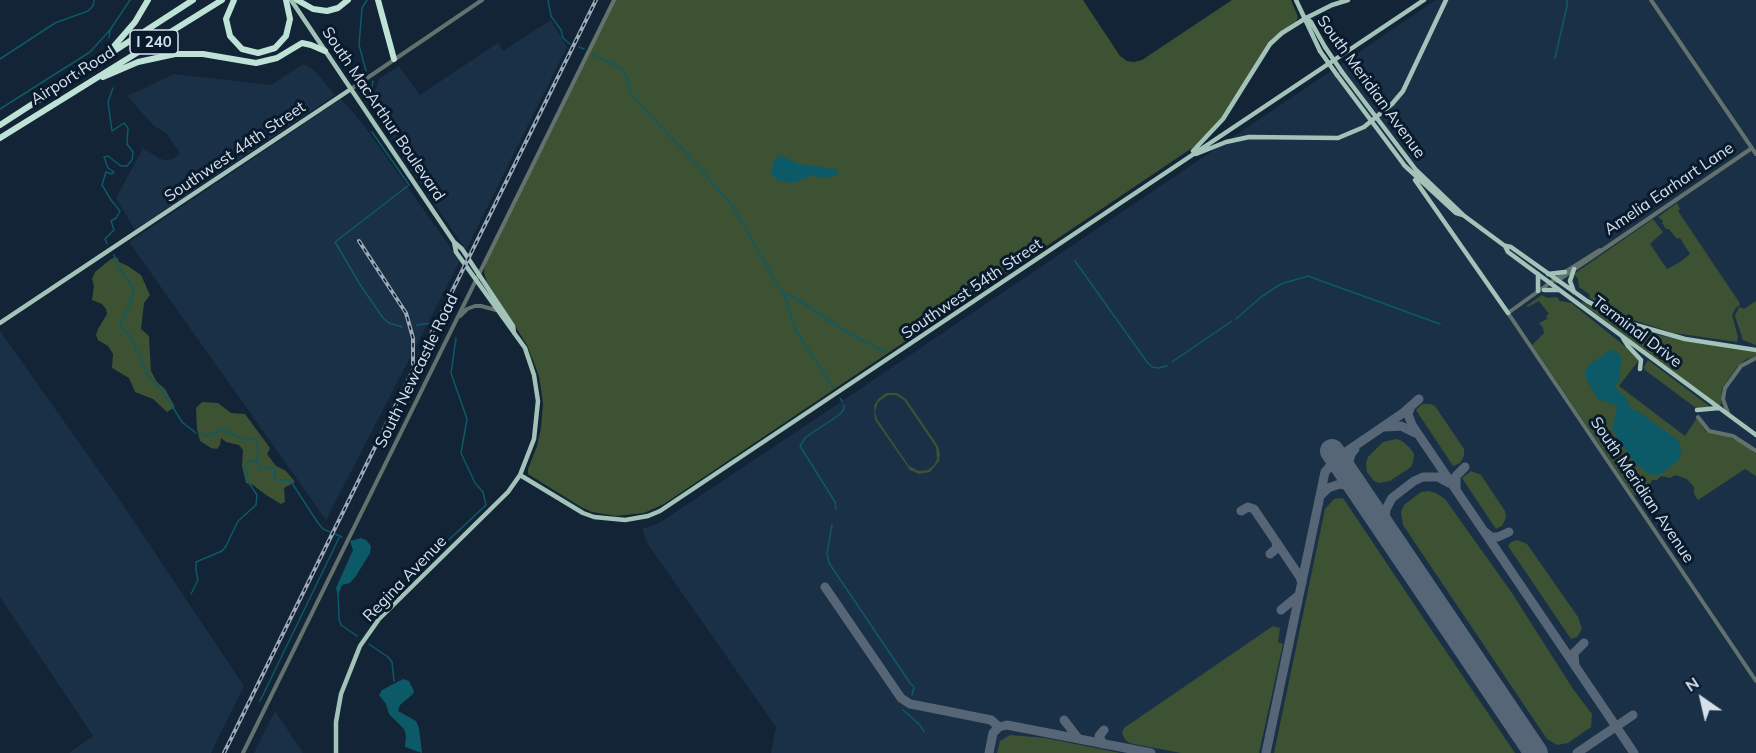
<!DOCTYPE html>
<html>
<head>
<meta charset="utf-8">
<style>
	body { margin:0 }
	#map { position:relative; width:1756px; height:753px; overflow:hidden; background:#122436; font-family:Mulish,sans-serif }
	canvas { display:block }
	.north { position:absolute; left:1672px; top:669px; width:60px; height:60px; -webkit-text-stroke:4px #091a2c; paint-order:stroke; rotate:326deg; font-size:16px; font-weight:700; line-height:24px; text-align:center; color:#d5e0ec }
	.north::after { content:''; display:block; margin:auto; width:21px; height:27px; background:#d5e0ec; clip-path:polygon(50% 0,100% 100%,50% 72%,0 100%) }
</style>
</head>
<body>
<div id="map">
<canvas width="1756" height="753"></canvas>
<div class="north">N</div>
</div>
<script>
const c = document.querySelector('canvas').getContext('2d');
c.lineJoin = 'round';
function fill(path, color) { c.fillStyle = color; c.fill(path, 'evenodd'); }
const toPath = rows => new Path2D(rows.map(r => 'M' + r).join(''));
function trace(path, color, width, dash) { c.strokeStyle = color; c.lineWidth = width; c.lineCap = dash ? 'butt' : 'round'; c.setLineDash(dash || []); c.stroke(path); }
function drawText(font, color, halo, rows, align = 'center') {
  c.font = font + ' Mulish,sans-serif'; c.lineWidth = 6; c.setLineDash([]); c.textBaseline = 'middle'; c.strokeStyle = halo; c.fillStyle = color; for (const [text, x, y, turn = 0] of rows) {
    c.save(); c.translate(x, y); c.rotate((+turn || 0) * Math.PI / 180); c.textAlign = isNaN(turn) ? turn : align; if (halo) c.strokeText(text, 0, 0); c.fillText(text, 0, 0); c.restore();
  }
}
fill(toPath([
	[1436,0,1756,0,1756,753,771,753,776,727,647,543,642,529,659,523,799,430],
	[551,20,567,47,466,250,403,158,373,98,379,79,399,66,420,95,498,43,503,51],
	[303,64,313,69,335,95,135,230,116,198,143,148,160,159,166,160,173,159,180,153,166,133,154,126,127,96,174,74,271,85],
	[341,99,363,124,460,261,326,520,129,242],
	[0,331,119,499,244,686,211,753,69,753,93,736,0,597],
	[275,711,303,753,254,753]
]), '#1a3047');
fill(toPath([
	[615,0,1083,0,1120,56,1127,61,1134,62,1142,60,1232,0,1291,0,1298,17,1296,21,1281,31,1222,117,1205,137,1195,146,664,504,644,513,616,516,592,512,581,507,528,474,528,469,537,446,541,428,543,403,539,376,527,345,487,282,484,273,485,264],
	[1677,203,1680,209,1678,211,1739,302,1740,305,1735,309,1732,315,1738,337,1737,342,1674,333,1630,319,1590,298,1589,294,1579,287,1578,279,1574,274,1653,219,1663,232,1650,244,1667,269,1680,262,1690,254,1680,238,1677,239,1669,229,1666,229,1662,223,1663,221,1658,217],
	[117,257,119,262,128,266,141,275,150,295,144,303,141,329,149,336,151,371,157,382,165,389,175,407,167,412,153,399,135,392,129,378,112,368,113,354,108,346,98,340,96,335,98,329,107,314,106,309,102,304,92,300,94,286,92,279,95,272,111,259],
	[1542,295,1547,298,1557,297,1560,301,1571,303,1622,344,1639,360,1619,386,1685,436,1697,418,1706,432,1729,437,1740,442,1756,454,1756,476,1745,469,1698,500,1694,494,1694,487,1687,479,1675,475,1670,478,1661,476,1657,480,1652,480,1645,496,1640,498,1633,494,1532,345,1544,333,1543,328,1539,323,1547,319,1546,316,1549,314,1539,301,1528,307,1526,306],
	[1756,301,1756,345,1743,340,1735,316,1738,309,1740,307,1744,309],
	[1583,302,1613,318,1650,333,1691,342,1756,352,1756,356,1745,360,1736,368,1722,388,1721,404,1719,406,1582,303],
	[1648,360,1709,406,1709,407,1696,408,1645,370,1644,367],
	[886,393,897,393,906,399,938,446,940,454,939,461,930,472,919,474,910,470,875,420,874,406,878,399],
	[888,395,896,395,904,400,936,447,937,459,934,465,928,470,919,471,909,466,877,419,875,411,878,402],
	[202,402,218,403,231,413,245,414,270,448,267,454,276,466,286,471,295,482,284,488,285,502,281,504,266,495,253,485,246,483,242,466,243,450,239,445,226,442,221,438,220,445,217,449,211,448,200,441,197,429,196,408],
	[1422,404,1430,404,1435,406,1464,449,1464,456,1460,463,1453,466,1416,410],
	[1396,439,1402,441,1410,448,1414,454,1413,462,1411,467,1390,481,1379,483,1374,481,1367,472,1366,463,1368,457,1383,442],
	[1471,471,1481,475,1505,511,1506,518,1502,526,1496,529,1462,478],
	[1428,491,1436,493,1445,499,1512,593,1573,689,1592,714,1591,727,1568,743,1557,745,1547,739,1403,525,1401,512,1404,505,1421,492],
	[1343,498,1424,619,1515,753,1274,753,1325,509,1334,499],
	[1517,540,1527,544,1578,617,1582,629,1577,637,1571,639,1508,546,1511,542],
	[1273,626,1280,628,1278,642,1283,644,1259,753,1181,753,1129,743,1125,739,1122,733,1124,728],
	[1010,735,1045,738,1120,753,997,753,1000,741]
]), '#3c5233');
fill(toPath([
	[779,155,799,164,837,169,838,174,829,178,812,176,791,183,779,181,771,174,773,163],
	[1612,349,1621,356,1620,378,1615,387,1628,400,1631,410,1636,410,1679,441,1681,453,1680,459,1664,472,1657,475,1650,474,1644,471,1632,459,1612,429,1617,406,1598,399,1586,379,1586,369,1590,364],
	[361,538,366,540,371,546,370,553,356,576,350,583,342,585,339,593,337,593,336,588,353,550,350,541],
	[403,679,409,681,414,691,413,694,400,705,398,711,416,721,419,728,422,753,405,747,406,736,404,729,389,714,386,704,379,695,382,690]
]), '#0c5a68');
trace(toPath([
	[548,0,551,16,561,30,563,38,570,44],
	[109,38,110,30,130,0],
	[579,47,584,49],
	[592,54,622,69,628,79,629,88,634,98,687,154,734,208,778,286,784,293,796,331,833,387],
	[1555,58,1567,6,1567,0],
	[0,59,55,23,88,11,93,6,94,0],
	[366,71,359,45,362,8,367,0],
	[373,81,370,99,375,108],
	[0,109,90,52,110,30],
	[372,132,409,185,335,242,361,286,383,318,389,323,402,327],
	[107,244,105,239,114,230,111,221,116,218,120,211,111,200,102,185,106,172,112,174,114,172,108,168,104,157,108,156,121,166,127,166,132,160,133,152,127,144,128,128,124,123,112,131,108,102,113,88],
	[114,255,116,263,134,289,130,303,120,326,131,337,147,374,162,390,182,422,196,433],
	[1075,261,1147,362,1152,367,1158,368,1167,366],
	[785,294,795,298,852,335,886,352],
	[1236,319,1261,297,1281,284,1308,276,1440,324],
	[417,325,432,323],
	[1172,362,1232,321],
	[840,398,842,401],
	[200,433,205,436,223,430,241,438,256,440,258,446,257,459,260,468,263,470,271,467,275,469,274,477,276,480,290,480,318,523,323,529,342,537],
	[1640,487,1644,478],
	[836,509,835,502,800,446,806,437,839,415,844,409,844,405],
	[832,525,827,553,829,563,910,683,914,687,912,695],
	[405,581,486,505,483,492,475,483,461,453,467,419,451,373,456,338],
	[338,592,339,619,341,625,357,636],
	[191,594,198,580,196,571,196,562,222,551,226,546,238,521,256,505,257,495,249,483,245,467,249,461,256,461],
	[369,644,388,657,392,662,394,681],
	[260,701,339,538],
	[903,710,920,725,924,732]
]), '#0c5a68', 1.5);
trace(toPath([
	[1411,406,1408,414,1412,425,1634,753],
	[1386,427,1401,426,1415,433],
	[1353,482,1348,465,1351,454,1355,449],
	[1456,489,1456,476,1465,467],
	[1321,495,1328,488,1340,484,1350,486,1361,494],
	[1241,511,1248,507,1254,509,1300,577,1302,583],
	[1485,532,1491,537,1498,537,1509,532],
	[1395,545,1385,522,1386,509,1392,498,1414,481,1423,477,1438,477,1449,483],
	[1270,554,1277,548,1276,542],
	[825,587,901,698,910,704,921,706,991,720,999,727],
	[1281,610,1299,595],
	[1575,666,1574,653,1584,643],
	[1064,720,1078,738],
	[1103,744,1099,736,1104,730],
	[1532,748,1538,753],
	[989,753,993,733,999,727,1007,725,1151,753],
	[1266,753,1325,472,1337,458,1403,413,1419,399],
	[1577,753,1633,715]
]), '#576676', 9);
trace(toPath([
	[1332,451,1536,753]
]), '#576676', 24);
trace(toPath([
	[1651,0,1756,154],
	[351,89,482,0],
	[1600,250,1565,272,1508,313,1756,681],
	[1557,281,1752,148],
	[460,316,467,309,475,306,481,306,496,310],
	[1728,413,1723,399,1725,388,1741,366,1756,358],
	[1698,417,1709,431,1733,436,1756,451],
	[243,753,614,0]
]), '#63726d', 4);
trace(toPath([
	[291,0,454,242,462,249,513,326,514,333],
	[1296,0,1320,51],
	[1306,18,1311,22,1325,47],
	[1342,72,1416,170,1463,215],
	[1337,75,1405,166],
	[1193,151,1223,119,1270,44,1282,33,1306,18,1332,5,1348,0],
	[1196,154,1226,142,1249,137,1338,138,1364,127,1392,104,1403,91,1446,0],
	[1404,165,1456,213,1463,215,1505,246,1508,252,1756,435],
	[1415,180,1508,313],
	[1506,246,1511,247,1587,301,1625,322,1685,339,1756,350],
	[1548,274,1565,272],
	[1544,290,1559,290],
	[1538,291,1538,274],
	[1574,292,1570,281,1574,269],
	[0,323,351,89],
	[1623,338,1628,346,1641,360,1640,369],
	[1697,410,1719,408],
	[520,475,583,513,594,517,625,520,648,516,660,511,1424,0],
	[336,753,336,722,341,694,360,646,379,619,508,492,520,475,534,439,538,401,534,375,525,348,456,252,454,242]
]), '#a4c3b8', 4.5);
trace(toPath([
	[234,0,226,19,230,36,242,49,258,53,275,48,286,36,290,19,286,0],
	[297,0,313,9,327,11,338,8,348,0],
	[378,0,394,59],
	[109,52,135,22,148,0],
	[103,77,138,62,175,54,203,54,256,63,277,58,302,43,311,45,325,51],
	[0,125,193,0],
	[0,138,222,0]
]), '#bee3d6', 6);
const rail = toPath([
	[359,241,406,313,413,338,413,364],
	[224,753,596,0]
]);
trace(rail, '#9ca9b7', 4);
trace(rail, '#091a2c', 1.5, [4.5]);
trace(toPath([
	[1325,47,1342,72],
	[1320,51,1337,75]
]), '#a4c3b8', 4.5);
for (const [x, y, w] of [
	[154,42,48]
]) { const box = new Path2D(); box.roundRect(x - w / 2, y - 12, w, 24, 4.5); c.fillStyle = '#091a2c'; c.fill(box); trace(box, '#d5e0ec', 1.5); }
drawText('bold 15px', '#d5e0ec', null, [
	["I 240",154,42]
]);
drawText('16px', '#d5e0ec', '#091a2c', [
	["Airport Road",73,76,-32],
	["South Meridian Avenue",1371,87,54],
	["South MacArthur Boulevard",383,114,56],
	["Southwest 44th Street",235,152,-34],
	["Amelia Earhart Lane",1669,189,-34],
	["Southwest 54th Street",972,289,-34],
	["Terminal Drive",1637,332,37],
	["South Newcastle Road",417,371,-64],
	["South Meridian Avenue",1642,490,56],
	["Regina Avenue",405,579,-46]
]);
</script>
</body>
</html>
